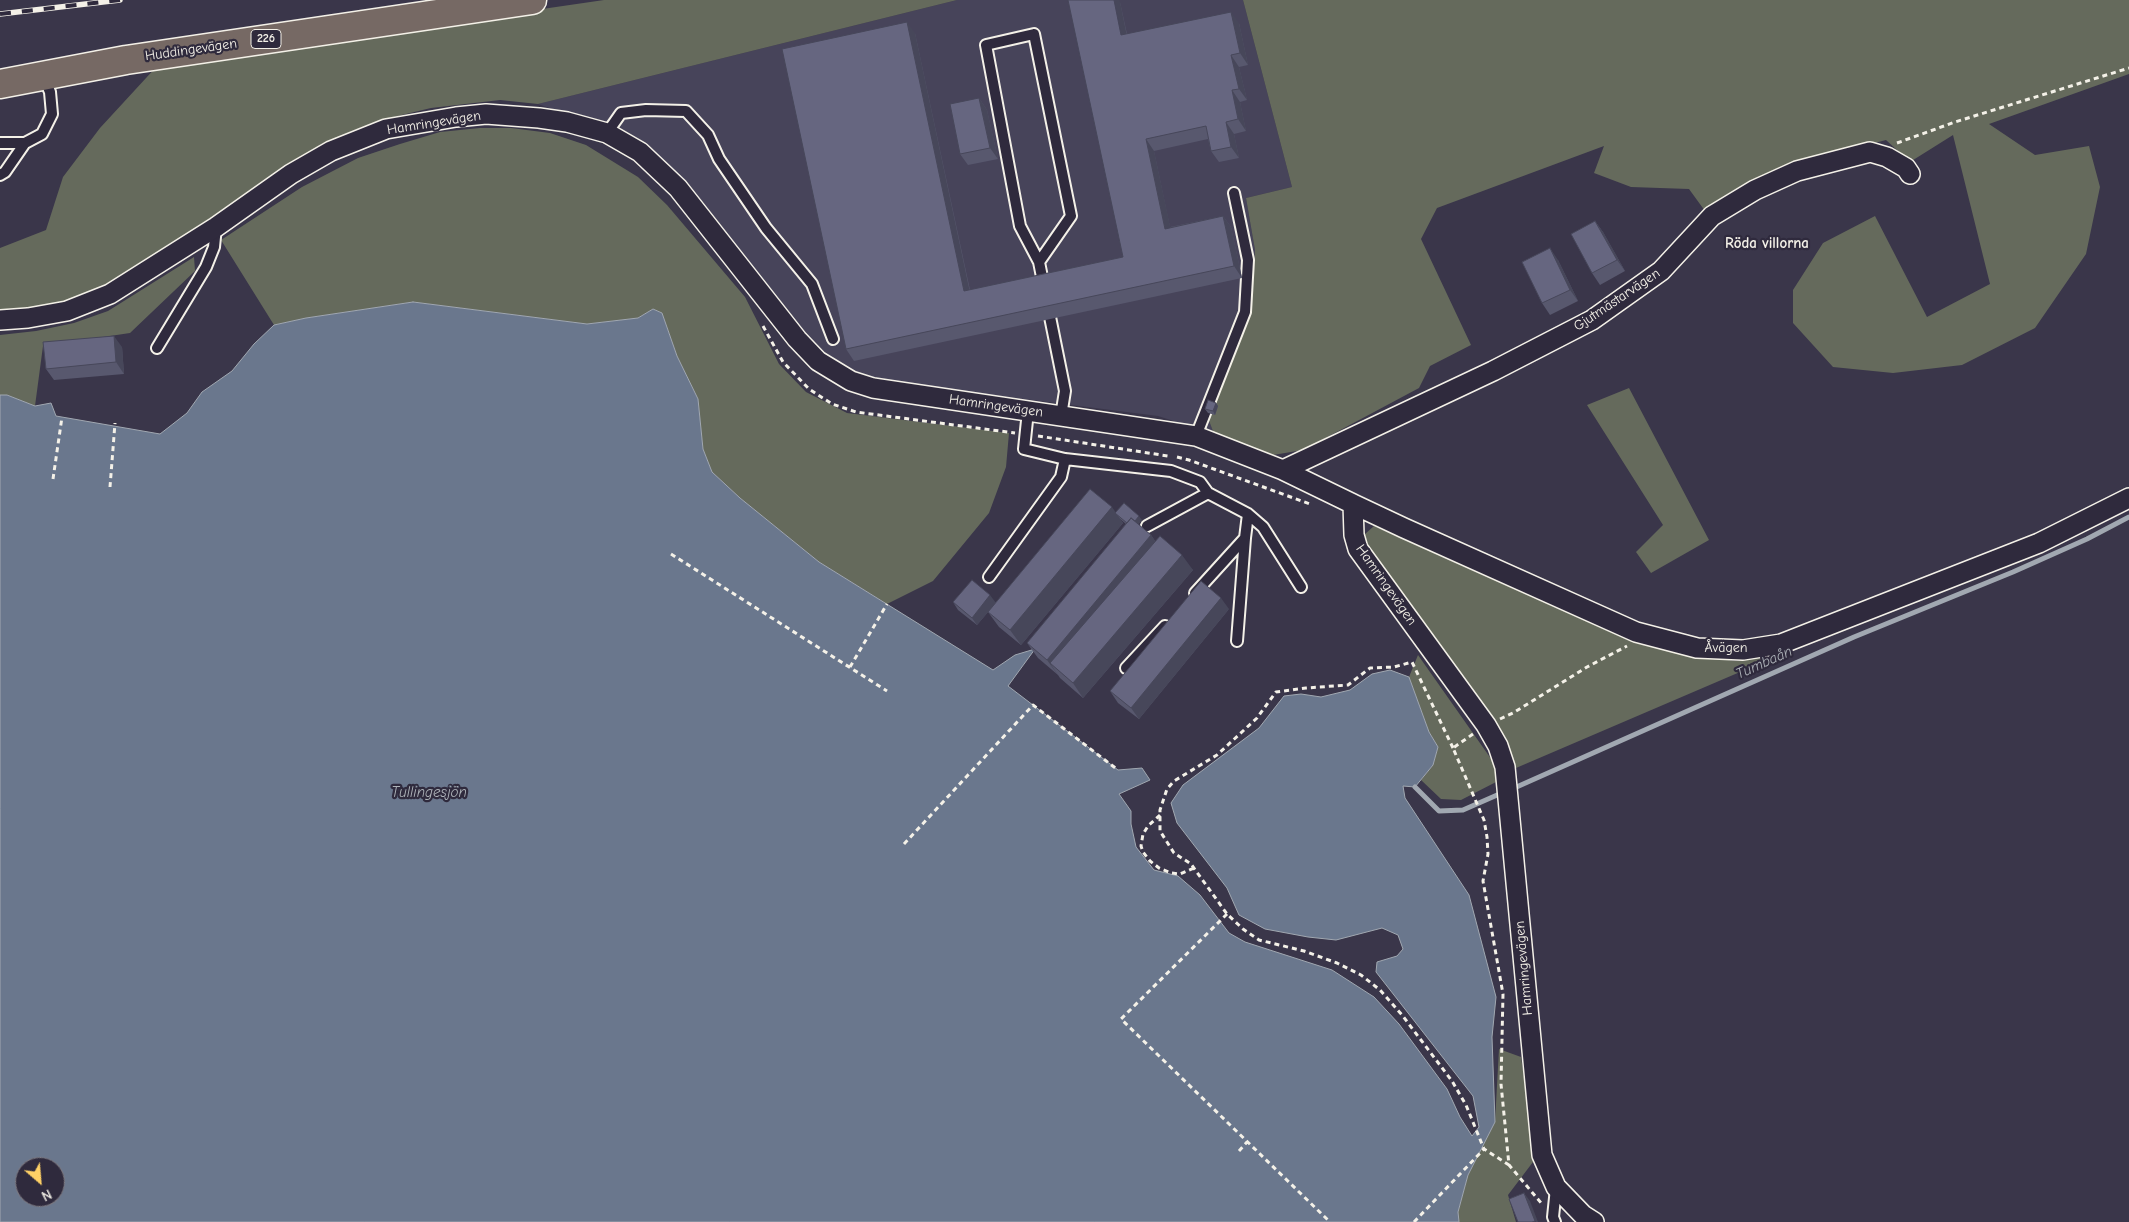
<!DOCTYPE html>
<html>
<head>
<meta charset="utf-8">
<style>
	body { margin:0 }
	#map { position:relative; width:2129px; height:1222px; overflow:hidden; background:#3a364a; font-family:"Comic Neue",sans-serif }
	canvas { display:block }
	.north { position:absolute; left:15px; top:1157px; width:50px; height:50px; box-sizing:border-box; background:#2f2a3d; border:1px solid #7e7a81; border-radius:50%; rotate:153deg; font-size:14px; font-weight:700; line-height:20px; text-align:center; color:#f4f1e8 }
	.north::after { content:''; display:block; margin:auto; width:18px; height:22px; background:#ffd166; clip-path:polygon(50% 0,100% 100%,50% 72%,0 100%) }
</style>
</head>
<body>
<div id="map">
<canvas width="2129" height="1222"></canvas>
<div class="north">N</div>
</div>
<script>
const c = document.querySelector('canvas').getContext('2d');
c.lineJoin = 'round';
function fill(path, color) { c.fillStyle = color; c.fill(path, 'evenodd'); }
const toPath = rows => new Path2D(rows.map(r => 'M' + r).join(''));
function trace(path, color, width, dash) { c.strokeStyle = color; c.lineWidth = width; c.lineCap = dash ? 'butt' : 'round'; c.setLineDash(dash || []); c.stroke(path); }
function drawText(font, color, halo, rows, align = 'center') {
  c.font = font + ' "Comic Neue",sans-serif'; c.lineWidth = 4.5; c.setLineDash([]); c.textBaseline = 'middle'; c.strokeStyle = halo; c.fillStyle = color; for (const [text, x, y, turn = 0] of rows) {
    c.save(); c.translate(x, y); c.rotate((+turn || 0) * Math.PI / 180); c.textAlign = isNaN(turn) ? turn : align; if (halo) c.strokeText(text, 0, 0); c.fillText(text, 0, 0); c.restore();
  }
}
fill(toPath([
	[957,0,1243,0,1292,187,1246,198,1255,250,1251,311,1208,418,1214,434,1158,416,883,381,852,372,823,354,805,334,684,179,635,138,538,104]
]), '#47445a');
fill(toPath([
	[604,0,957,0,538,104,500,100,431,108,381,120,352,131,323,146,105,287,73,301,0,315,0,248,46,230,63,177,100,128,158,65],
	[1243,0,2129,0,2129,74,1989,124,2035,155,2089,146,2100,187,2086,254,2035,328,1962,365,1893,373,1833,367,1793,323,1793,290,1823,243,1875,216,1927,317,1990,284,1953,135,1910,162,1886,140,1799,163,1705,211,1689,189,1631,187,1594,173,1604,146,1437,208,1421,239,1471,345,1430,366,1419,388,1303,450,1273,455,1214,434,1208,418,1251,311,1255,250,1246,198,1292,187],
	[480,128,511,128,550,133,586,145,638,177,667,205,745,297,779,364,806,392,847,413,1009,433,1006,467,989,513,933,581,887,604,819,562,740,498,712,472,703,449,698,399,677,356,662,313,653,309,638,318,587,324,413,302,306,318,274,325,221,240,302,187,358,158,400,144,440,132],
	[194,257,195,271,130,333,43,346,35,406,7,395,0,395,0,335,36,331,74,323,108,311],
	[1629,388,1709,540,1651,573,1636,552,1663,525,1587,405],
	[1374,526,1635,643,1696,657,1739,661,1789,651,1516,768,1492,717,1361,542,1365,534],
	[1418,655,1494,763,1498,781,1461,800,1441,799,1421,780,1433,765,1438,747,1429,732,1409,677],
	[1499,1049,1521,1057,1536,1158,1508,1195,1516,1222,1459,1222,1458,1212,1468,1175,1495,1122]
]), '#656a5c');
const water = toPath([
	[413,302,587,324,638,318,653,309,662,313,677,356,698,399,703,449,712,472,740,498,819,562,993,670,1015,655,1035,649,1008,686,1118,770,1142,768,1150,780,1119,794,1131,811,1131,824,1136,847,1154,870,1178,876,1200,895,1229,933,1245,942,1332,970,1374,997,1399,1024,1447,1089,1460,1117,1472,1136,1479,1127,1473,1096,1376,972,1377,962,1397,956,1403,949,1398,935,1382,928,1336,940,1308,937,1265,929,1239,915,1227,888,1177,823,1171,803,1183,785,1259,728,1284,696,1301,694,1321,697,1350,690,1372,674,1390,670,1409,677,1429,732,1438,747,1433,765,1415,787,1403,786,1405,798,1469,895,1496,997,1492,1037,1495,1122,1468,1175,1458,1212,1459,1222,0,1222,0,395,7,395,35,406,51,403,56,416,160,434,187,413,202,392,232,371,254,344,274,325,306,318,413,302],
	[25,1167,55,1167,55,1197,25,1197,25,1167]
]);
fill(water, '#6a778d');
trace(water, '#a1a8b1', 1);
trace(toPath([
	[1415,787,1439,811,1463,810,1504,792],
	[1512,789,1854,637,2013,572,2087,539,2129,517]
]), '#a1a8b1', 5);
const service = toPath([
	[607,133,621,113,646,110,686,111,708,135,719,159,766,228,812,284,833,339],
	[0,143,25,143],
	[0,175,5,172,25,143,42,134,52,114,50,92,44,78],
	[1039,262,1071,216,1034,34,986,45,1020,226,1039,262,1044,287],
	[1048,307,1065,391,1061,416],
	[157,348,206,267,214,247,216,227],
	[1028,411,1024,449,1065,459,1171,471,1200,482,1208,493,1248,514,1263,527,1301,587],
	[1196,436,1245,312,1248,260,1234,193],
	[1147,526,1208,493],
	[989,577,1061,477,1065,459],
	[1195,593,1245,538,1248,514],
	[1237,641,1245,538],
	[1126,668,1165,626],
	[1555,1222,1553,1217,1556,1188]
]);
const minor = toPath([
	[0,320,28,318,67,311,110,294,216,227,291,174,331,151,386,129,456,117,486,114,539,118,567,122,607,133,640,152,678,188,797,339,818,361,851,381,873,388,1196,436,1283,470,1353,504,1354,535,1358,549,1486,725,1498,746,1505,767,1509,809,1542,1155,1556,1187,1583,1215,1594,1222],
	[1283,470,1493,371,1592,320,1661,271,1712,216,1755,190,1797,171,1870,152,1887,157,1906,168,1910,174],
	[1353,504,1404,528,1636,632,1697,648,1743,650,1781,644,2039,543,2129,498]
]);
const primary = toPath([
	[0,84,126,60,532,0]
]);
trace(service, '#f4f1e8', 14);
trace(minor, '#f4f1e8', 22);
trace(primary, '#f4f1e8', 31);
trace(toPath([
	[1897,143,1955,122,2129,68],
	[763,326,783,362,809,389,832,404,856,412,1015,433],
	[1038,436,1168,456],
	[1177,457,1189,460,1310,504],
	[53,479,62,417],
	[110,487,115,423],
	[671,554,887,691],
	[850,667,887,604],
	[1500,719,1513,713,1587,667,1627,646],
	[1473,734,1453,748,1484,820,1487,837,1488,854,1483,881,1503,994,1501,1084,1509,1165,1542,1204],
	[1453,748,1412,662,1394,667,1370,668,1348,685,1306,688,1276,692,1257,718,1217,755,1174,781,1167,789,1160,810,1160,831,1174,853,1191,864,1227,914,1243,929,1259,940,1304,951,1337,963,1361,975,1380,990,1402,1015,1452,1081,1466,1105,1484,1149,1509,1165],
	[1160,815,1148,826,1143,834,1141,846,1143,852,1150,861,1159,868,1171,873,1180,874,1194,868],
	[904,844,1033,705,1118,770],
	[1227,914,1121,1019,1330,1222],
	[1239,1151,1247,1142],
	[1414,1222,1484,1149]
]), '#f4f1e8', 3, [5, 4]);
trace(service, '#2f2a3d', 10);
trace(minor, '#2f2a3d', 19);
trace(primary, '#766964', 28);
const rail = toPath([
	[0,14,120,0]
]);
trace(rail, '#f4f1e8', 5.5);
trace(rail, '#2f2a3d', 4, [11]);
fill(toPath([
	[1120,2,1127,34,1239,23,1248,65,1239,67,1247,100,1240,102,1246,131,1234,134,1239,158,1219,162,1211,151,1208,139,1154,151,1170,227,1223,216,1231,227,1242,278,854,361,846,349,915,33,970,290,1123,257],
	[979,98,987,110,998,159,968,165,960,154],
	[1595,221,1603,232,1625,271,1600,285,1592,273],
	[1558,260,1578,301,1550,315,1542,303],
	[122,347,124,374,54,380,46,369],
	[1216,403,1218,406,1215,415,1208,413,1205,409],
	[1116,513,1142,520,1138,524,1151,535,1155,541,1193,570,1083,698,1060,678,1058,675,1038,658,1027,643,1126,524,1119,518,1123,523,1021,645,999,627,988,612,977,625,958,610,953,602,995,603],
	[1229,609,1139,719,1118,703,1110,691]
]), '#58586e');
fill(toPath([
	[1114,0,1119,0,1120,2,1129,46,1121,35],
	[1231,12,1239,23,1248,65,1240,53],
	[907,22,915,33,972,302,964,291],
	[1231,55,1239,67,1247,100,1239,89],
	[1232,90,1240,102,1246,131,1238,119],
	[979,98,987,110,998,159,990,148],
	[1226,122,1234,134,1239,158,1231,147],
	[1146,139,1154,151,1173,240,1165,229],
	[1223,216,1231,227,1242,278,1234,266],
	[1595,221,1603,232,1625,271,1617,260],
	[1550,248,1558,260,1578,301,1570,290],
	[114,336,122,347,124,374,116,362],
	[1216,403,1218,406,1215,415,1213,411],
	[1112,507,1123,523,1021,645,1010,630],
	[1139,516,1142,520,1133,530,1131,526],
	[1151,535,1161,550,1050,663,1058,675,1047,660],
	[1182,555,1193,570,1083,698,1073,683],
	[990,595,996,603,977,625,972,618],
	[1221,598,1229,609,1139,719,1131,708],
	[1524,1193,1530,1201,1538,1222,1536,1222,1535,1221]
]), '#47475a');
const building = toPath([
	[1068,0,1114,0,1121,35,1231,12,1240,53,1231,55,1239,89,1232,90,1238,119,1226,122,1231,147,1211,151,1206,126,1146,139,1165,229,1223,216,1234,266,846,349,782,49,907,22,964,291,1123,257,1068,0],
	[979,98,990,148,960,154,950,104,979,98],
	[1595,221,1617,260,1592,273,1571,234,1595,221],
	[1550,248,1570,290,1542,303,1522,262,1550,248],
	[114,336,116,362,46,369,43,342,114,336],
	[1208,400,1216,403,1213,411,1205,409,1208,400],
	[1090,489,1112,507,1010,630,988,612,1090,489],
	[1124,503,1139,516,1135,521,1131,518,1127,523,1115,513,1124,503],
	[1131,518,1151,535,1047,660,1027,643,1131,518],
	[1160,536,1182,555,1073,683,1050,663,1160,536],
	[972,580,990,595,972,618,953,602,972,580],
	[1201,581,1221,598,1131,708,1110,691,1201,581],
	[1524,1193,1535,1221,1532,1222,1518,1222,1509,1199,1524,1193]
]);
fill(building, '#666680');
trace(building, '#47475a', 1);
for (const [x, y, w] of [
	[266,39,30]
]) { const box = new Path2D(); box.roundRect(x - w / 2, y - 9.5, w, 19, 4); c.fillStyle = '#2f2a3d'; c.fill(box); trace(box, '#f4f1e8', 1); }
drawText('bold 12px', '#f4f1e8', null, [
	["226",266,39]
]);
drawText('14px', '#f4f1e8', '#2f2a3d', [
	["Huddingevägen",191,50,-8],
	["Hamringevägen",434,123,-9],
	["Gjutmästarvägen",1617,300,-34],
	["Hamringevägen",996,406,8],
	["Hamringevägen",1386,585,55],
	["Åvägen",1726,648],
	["Hamringevägen",1524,968,-95]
]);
drawText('bold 15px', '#f4f1e8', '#2f2a3d', [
	["Röda villorna",1767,244]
]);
drawText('italic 15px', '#afb4ba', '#2f2a3d', [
	["Tumbaån",1764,663,-24],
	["Tullingesjön",429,793]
]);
</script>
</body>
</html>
